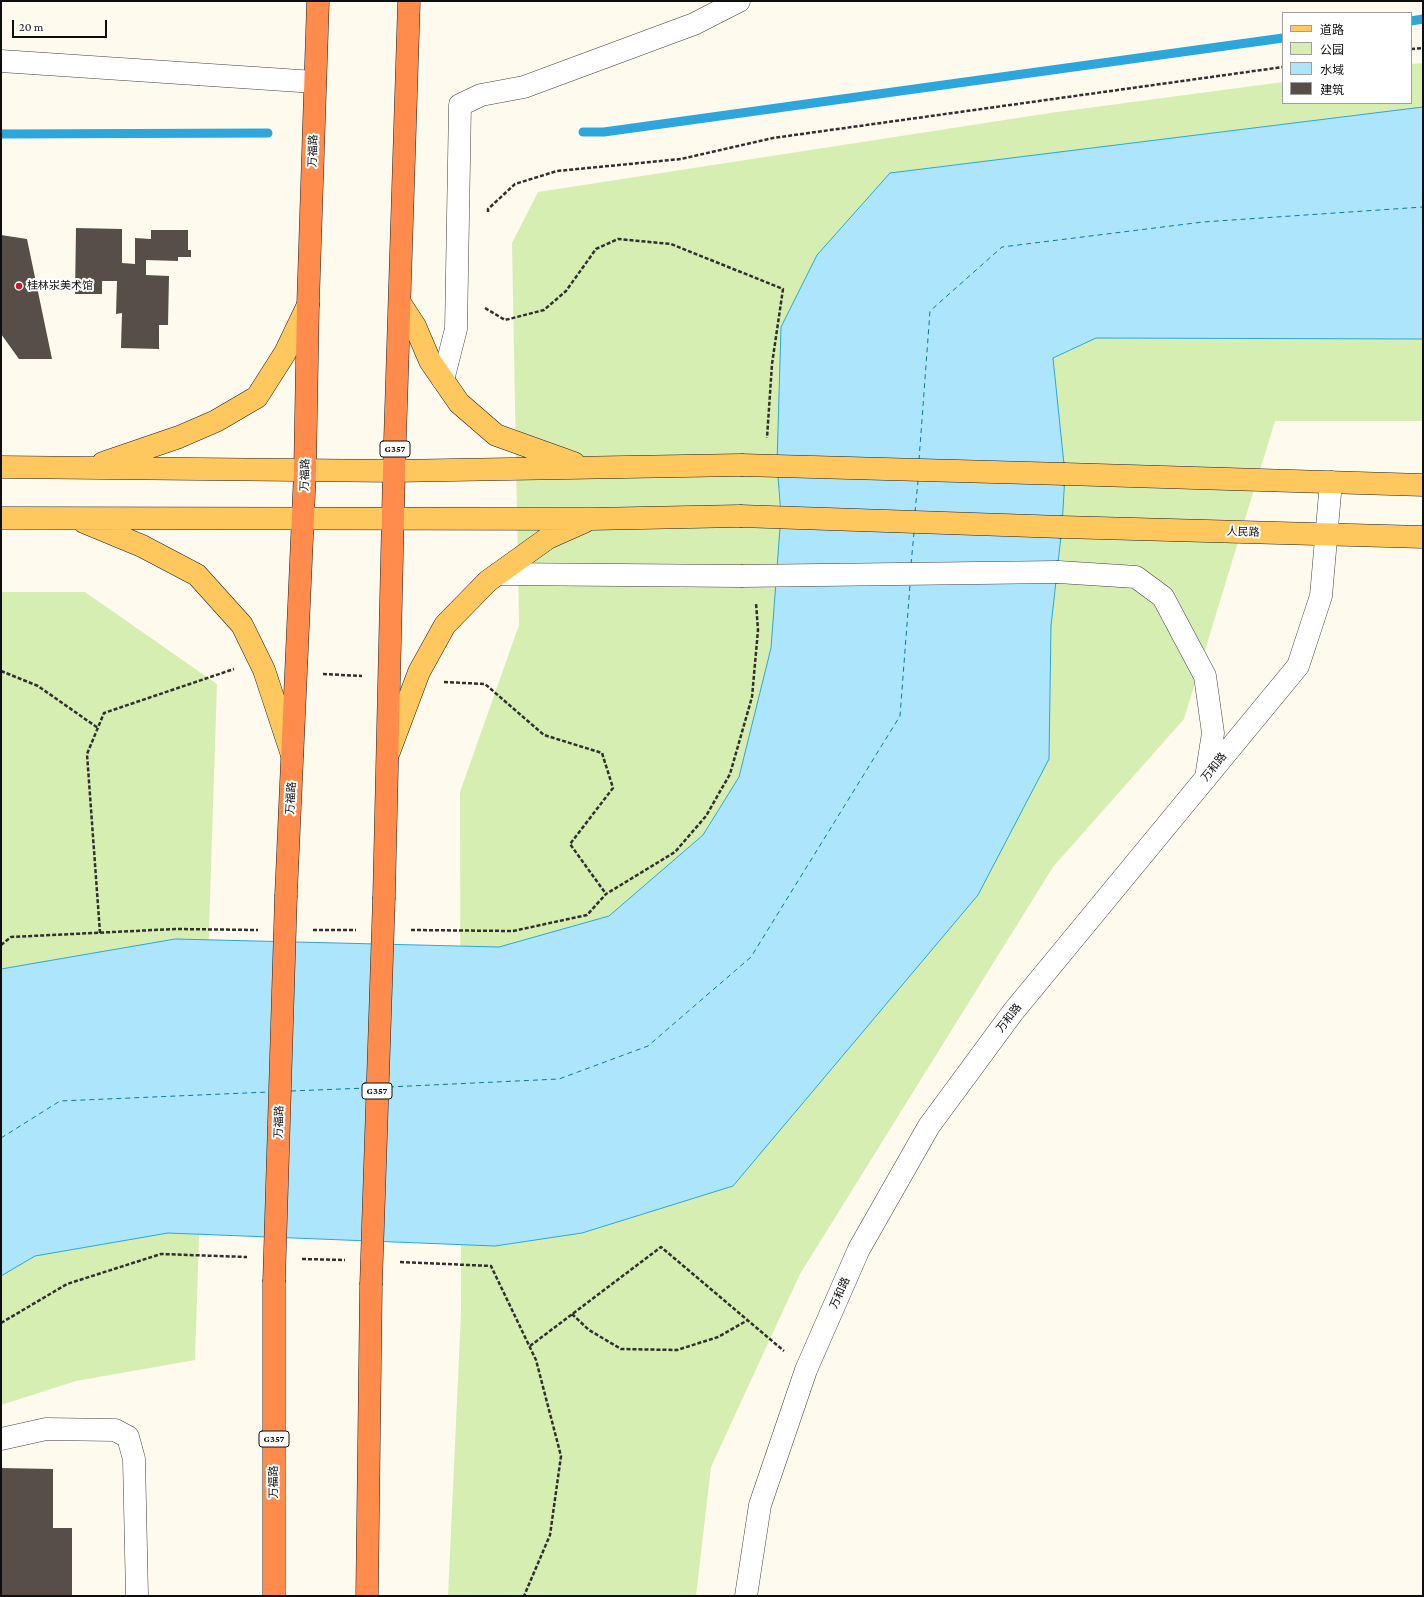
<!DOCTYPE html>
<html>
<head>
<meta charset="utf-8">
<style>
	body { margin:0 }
	#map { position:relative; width:1424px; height:1597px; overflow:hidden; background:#fffaee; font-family:"Crimson Pro","Noto Sans SC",serif }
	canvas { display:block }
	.frame { position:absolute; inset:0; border:2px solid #0e0e0e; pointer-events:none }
	.legend { position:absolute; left:1282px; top:12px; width:130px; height:92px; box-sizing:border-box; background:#fff; border:1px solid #9f9f9f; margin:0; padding:5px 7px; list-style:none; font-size:12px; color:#0e0e0e }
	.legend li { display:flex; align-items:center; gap:8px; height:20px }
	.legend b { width:20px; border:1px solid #9f9f9f }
	.scale { position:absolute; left:12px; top:20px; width:95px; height:18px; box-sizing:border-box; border:2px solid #0e0e0e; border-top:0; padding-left:5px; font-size:12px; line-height:14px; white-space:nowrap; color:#0e0e0e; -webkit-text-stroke:3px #fff; paint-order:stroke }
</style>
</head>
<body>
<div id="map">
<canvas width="1424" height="1597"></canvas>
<div class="frame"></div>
<ul class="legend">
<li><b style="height:5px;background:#ffc85e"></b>道路</li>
<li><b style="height:11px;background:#d7eeb3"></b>公园</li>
<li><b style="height:11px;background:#ade6fc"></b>水域</li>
<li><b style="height:11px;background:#574d49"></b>建筑</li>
</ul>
<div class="scale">20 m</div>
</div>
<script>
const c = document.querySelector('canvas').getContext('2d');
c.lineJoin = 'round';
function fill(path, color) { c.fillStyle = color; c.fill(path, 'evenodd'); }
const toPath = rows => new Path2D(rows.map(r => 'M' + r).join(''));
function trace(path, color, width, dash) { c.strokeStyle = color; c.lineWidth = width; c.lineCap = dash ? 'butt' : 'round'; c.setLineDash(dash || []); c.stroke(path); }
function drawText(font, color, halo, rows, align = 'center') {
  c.font = font + ' "Crimson Pro","Noto Sans SC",serif'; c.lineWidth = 4; c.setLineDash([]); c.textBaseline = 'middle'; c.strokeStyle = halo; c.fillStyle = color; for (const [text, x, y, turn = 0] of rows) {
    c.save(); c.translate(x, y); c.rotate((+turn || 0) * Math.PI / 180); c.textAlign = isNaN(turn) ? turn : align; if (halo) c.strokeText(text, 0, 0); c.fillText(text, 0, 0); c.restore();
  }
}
fill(toPath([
	[1423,63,1423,421,1275,421,1184,719,1053,867,800,1274,711,1467,696,1596,448,1596,461,1313,460,792,519,625,512,243,538,192,1050,113,1283,82,1283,103,1411,103,1411,64],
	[1,592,85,592,217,684,195,1360,76,1381,1,1405]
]), '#d7eeb3');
const water = toPath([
	[1423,107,1423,339,1096,338,1053,358,1065,474,1062,527,1051,626,1049,759,978,895,733,1186,582,1233,495,1246,168,1233,35,1256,1,1276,1,969,175,939,499,947,609,916,703,835,739,777,771,648,781,515,777,464,781,327,817,255,890,173,1423,107]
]);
fill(water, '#ade6fc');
trace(water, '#2ca6db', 1);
trace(toPath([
	[1411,21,1423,19],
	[583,132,604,132,1283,38],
	[1,134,268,133]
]), '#2ca6db', 9);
trace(toPath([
	[919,460,930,311,1002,247,1203,222,1423,207],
	[915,512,918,481],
	[911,564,914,533],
	[389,1087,559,1079,648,1046,751,957,900,716,910,585],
	[291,1091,367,1088],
	[1,1138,60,1101,269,1092]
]), '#0a75ac', 1, [5, 4]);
fill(toPath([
	[76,228,122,229,122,263,135,264,135,238,151,239,151,230,188,230,188,250,191,250,191,257,178,257,178,261,146,260,146,275,169,276,168,325,159,325,159,349,121,348,122,313,116,314,117,281,102,281,102,294,75,294],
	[1,235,27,239,52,359,19,359,1,334],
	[1,1468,53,1469,53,1528,72,1528,72,1596,1,1596]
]), '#574d49');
const minor = toPath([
	[1,61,315,82],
	[443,380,456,329,460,105,481,95,524,87,694,24,739,1],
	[1058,572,1136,577,1163,597,1205,676,1213,733,1206,778],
	[498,574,741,576],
	[1,1439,46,1429,115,1430,128,1437,134,1459,137,1596],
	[746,1596,760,1505,806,1370,859,1249,929,1126,1013,1012,1298,666,1321,596,1331,482]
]);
const major = toPath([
	[400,303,415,326,430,361,459,403,496,435,574,463],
	[103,463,179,437,216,421,257,397,285,353,308,305],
	[1,467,394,471,741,465],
	[1065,474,1423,485],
	[1,518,591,519,740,516],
	[84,522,142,546,197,575,242,625,264,670,292,755],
	[1062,527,1423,537],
	[389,752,419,672,445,625,488,581,548,538,584,522]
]);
const highway = toPath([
	[286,895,305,471,308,305,318,1],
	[384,897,394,471,409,1],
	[274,1596,274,1282],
	[367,1596,371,1285]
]);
trace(minor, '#414141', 23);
trace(major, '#1f1f1f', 23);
trace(highway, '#1f1f1f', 23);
trace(toPath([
	[1411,49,1423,48],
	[488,212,488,209,515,184,557,171,681,159,773,138,1283,67],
	[485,308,505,320,544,310,566,291,596,249,618,239,671,244,783,289,772,364,767,438],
	[1,671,38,686,98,728],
	[323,674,362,676],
	[444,682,485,684,544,735,602,753,613,788,570,844,606,894],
	[313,930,356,930],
	[411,930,513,931,587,915,606,894,675,852,706,816,730,774,752,697,758,630,756,603],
	[100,933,87,754,104,713,234,669],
	[1,945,11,937,175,929,258,930],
	[302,1259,345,1260],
	[400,1262,491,1266,536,1360,561,1456,550,1535,524,1596],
	[572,1314,589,1330,621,1349,677,1350,718,1337,748,1320],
	[1,1323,67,1284,161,1254,247,1257],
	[530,1346,661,1247,784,1351]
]), '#303030', 2.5, [4, 2]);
trace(minor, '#fff', 22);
trace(major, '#ffc85e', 22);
trace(highway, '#ff8c4c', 22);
const minorBridge = toPath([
	[741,576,1058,572]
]);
const majorBridge = toPath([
	[741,465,1065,474],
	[740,516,1062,527]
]);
const highwayBridge = toPath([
	[274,1282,286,895],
	[371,1285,384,897]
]);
trace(minorBridge, '#414141', 23, []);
trace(majorBridge, '#1f1f1f', 23, []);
trace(highwayBridge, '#1f1f1f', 23, []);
trace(minorBridge, '#fff', 22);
trace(majorBridge, '#ffc85e', 22);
trace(highwayBridge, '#ff8c4c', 22);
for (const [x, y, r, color] of [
	[19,286,4,"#cc1732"]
]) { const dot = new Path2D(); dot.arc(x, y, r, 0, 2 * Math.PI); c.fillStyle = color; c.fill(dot); trace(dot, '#fff', 1.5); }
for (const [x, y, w] of [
	[395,449,30],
	[377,1091,30],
	[274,1439,30]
]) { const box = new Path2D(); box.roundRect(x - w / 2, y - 8, w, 16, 3); c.fillStyle = '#fff'; c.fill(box); trace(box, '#0e0e0e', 1); }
drawText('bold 10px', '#0e0e0e', null, [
	["G357",395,449],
	["G357",377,1091],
	["G357",274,1439]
]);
drawText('11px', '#0e0e0e', '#fff', [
	["万福路",313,151,-88],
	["万福路",305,475,-88],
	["人民路",1243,532,2],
	["万和路",1214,767,-51],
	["万福路",291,798,-87],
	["万和路",1009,1018,-52],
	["万福路",279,1122,-88],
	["万和路",840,1293,-66],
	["万福路",274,1482,-90]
]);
drawText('11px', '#0e0e0e', '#fff', [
	["桂林汖美术馆",27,286]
], 'left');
</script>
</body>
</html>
